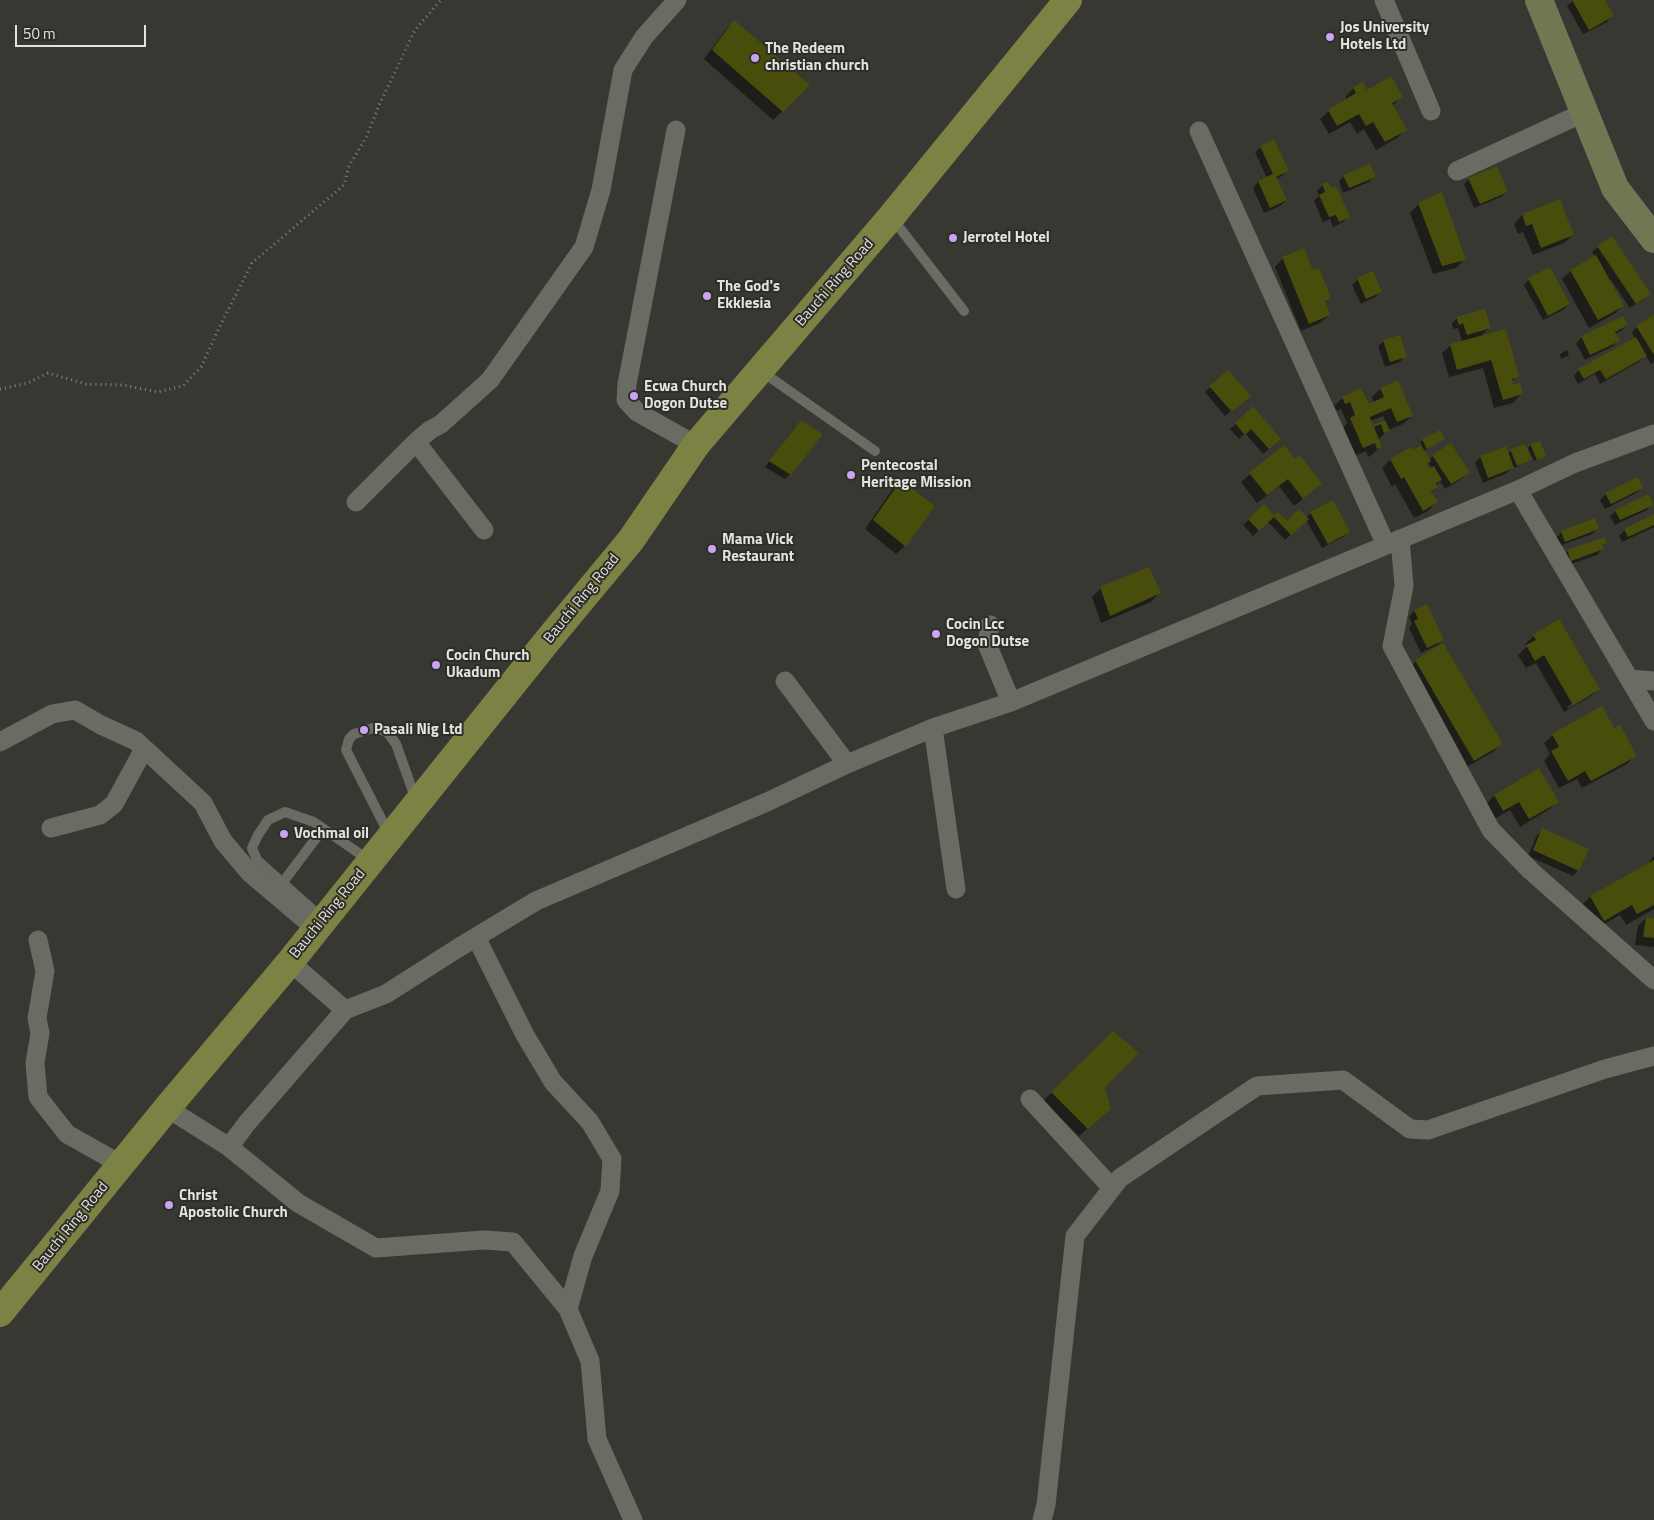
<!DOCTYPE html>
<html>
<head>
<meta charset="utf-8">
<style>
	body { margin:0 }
	#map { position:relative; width:1654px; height:1520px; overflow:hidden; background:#373831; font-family:"Titillium Web",sans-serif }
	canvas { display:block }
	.scale { position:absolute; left:15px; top:25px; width:131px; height:22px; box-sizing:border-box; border:2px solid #e2e3de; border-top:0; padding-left:6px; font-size:15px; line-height:18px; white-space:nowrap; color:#e2e3de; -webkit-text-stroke:4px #2d2e27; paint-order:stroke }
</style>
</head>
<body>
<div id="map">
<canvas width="1654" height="1520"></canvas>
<div class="scale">50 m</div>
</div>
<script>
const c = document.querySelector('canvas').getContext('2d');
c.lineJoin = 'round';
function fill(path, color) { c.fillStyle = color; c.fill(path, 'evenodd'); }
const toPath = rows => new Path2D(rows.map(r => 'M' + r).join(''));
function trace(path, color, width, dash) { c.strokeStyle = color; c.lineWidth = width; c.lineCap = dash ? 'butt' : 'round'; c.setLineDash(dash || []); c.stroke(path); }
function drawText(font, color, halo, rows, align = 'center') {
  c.font = font + ' "Titillium Web",sans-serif'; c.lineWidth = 4; c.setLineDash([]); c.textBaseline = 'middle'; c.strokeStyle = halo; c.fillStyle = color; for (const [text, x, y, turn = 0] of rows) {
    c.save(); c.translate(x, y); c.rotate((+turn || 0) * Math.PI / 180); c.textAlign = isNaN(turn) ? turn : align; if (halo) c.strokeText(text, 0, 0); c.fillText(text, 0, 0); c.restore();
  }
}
fill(toPath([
	[1574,0,1605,0,1612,16,1607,22,1583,34,1567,6],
	[734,21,809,85,773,120,704,59,726,30],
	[1354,88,1402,96,1393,105,1405,130,1397,138,1376,150,1364,129,1357,134,1350,122,1329,134,1320,119,1329,111,1347,100,1345,97],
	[1261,147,1287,171,1282,176,1276,179,1286,200,1280,206,1264,213,1253,188,1258,182,1267,178,1255,152],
	[1344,176,1374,177,1369,182,1343,193,1339,181],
	[1469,179,1507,192,1501,197,1474,208,1464,184],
	[1323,185,1348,217,1343,222,1333,227,1330,219,1323,222,1314,201,1319,196,1317,191],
	[1560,201,1573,235,1564,243,1533,255,1523,232,1518,234,1514,224,1522,215],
	[1419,204,1464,260,1456,268,1433,274,1410,213],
	[1598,247,1644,299,1630,308,1611,280,1609,281,1623,306,1614,314,1589,328,1562,279,1571,271,1596,257,1592,252],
	[1283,258,1312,272,1329,298,1324,303,1329,315,1320,323,1301,331,1275,267],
	[1358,279,1381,292,1375,297,1361,304,1352,285],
	[1529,280,1569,304,1563,310,1543,320,1524,285],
	[1654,317,1654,362,1651,364,1646,356,1640,361,1600,384,1595,374,1578,384,1574,376,1579,370,1635,339,1632,332,1637,327],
	[1457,318,1489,328,1480,337,1517,376,1511,382,1512,386,1521,394,1513,403,1494,408,1483,368,1449,377,1442,353,1451,345,1462,342,1458,328,1453,329,1452,323],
	[1627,325,1621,331,1615,334,1618,341,1613,346,1585,360,1576,343,1582,337],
	[1384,341,1405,356,1400,362,1385,367,1378,346],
	[1567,350,1569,355,1561,359,1560,354],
	[1397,382,1412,416,1403,424,1388,430,1378,440,1381,446,1372,455,1368,457,1366,451,1355,456,1343,428,1347,423,1341,409,1337,411,1334,406,1343,398,1368,406,1374,403,1372,397,1380,389],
	[1383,416,1385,421,1373,426,1370,421],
	[1210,387,1243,401,1225,416,1205,392],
	[1236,424,1279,439,1263,454,1245,433,1239,439,1230,429],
	[795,427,790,474,785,479,765,467],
	[1444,439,1423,451,1429,460,1433,456,1468,472,1463,478,1445,489,1440,481,1431,493,1436,502,1428,511,1414,518,1395,484,1392,487,1382,468,1390,460,1412,452,1422,446,1420,442,1423,440],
	[1428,462,1432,468,1428,470,1425,465],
	[1531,445,1544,456,1534,461,1528,448],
	[1505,448,1508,454,1511,450,1530,460,1515,468,1514,466,1507,473,1483,483,1475,463,1480,457],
	[1295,461,1321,484,1294,506,1279,486,1257,503,1241,482,1250,474],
	[901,482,933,506,905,546,896,554,865,529,892,490],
	[1642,488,1636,493,1605,509,1600,500,1606,494],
	[1652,504,1647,510,1615,525,1610,516,1616,511],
	[1264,506,1274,517,1287,523,1306,518,1311,513,1349,531,1343,537,1322,548,1306,520,1285,540,1268,522,1253,536,1243,525],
	[1654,516,1654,527,1622,542,1619,536,1625,530],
	[1598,529,1592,534,1559,546,1556,538,1562,532],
	[1606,543,1597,555,1565,566,1562,557,1568,551],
	[1101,588,1159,593,1151,602,1101,623,1092,597],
	[1426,606,1443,640,1437,645,1421,653,1409,628,1412,624,1409,617,1414,611],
	[1534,636,1598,689,1590,697,1564,712,1536,663,1526,668,1518,655,1527,646,1525,644],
	[1590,693,1590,696,1568,709,1567,707],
	[1416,661,1501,744,1493,752,1465,768,1407,670],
	[1614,730,1635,755,1627,764,1582,788,1577,779,1559,788,1544,761,1550,754,1544,743,1553,735],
	[1539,770,1557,802,1548,810,1520,827,1510,810,1494,819,1486,804,1494,796],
	[1543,830,1578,870,1573,876,1528,856,1537,835],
	[1654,856,1654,909,1626,925,1620,915,1592,931,1579,908,1590,897,1650,863,1650,861],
	[1646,918,1654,919,1654,947,1635,945,1638,926],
	[1114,1033,1104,1087,1101,1117,1079,1136,1043,1101]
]), '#0007');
fill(toPath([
	[1572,0,1605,0,1614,16,1589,30],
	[734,20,810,85,783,112,712,50],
	[1391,76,1403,97,1392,103,1407,130,1385,142,1373,122,1366,126,1359,114,1337,126,1328,110,1356,93,1353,87,1363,82,1367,90],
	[1274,139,1289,171,1276,177,1287,200,1270,208,1258,181,1273,174,1260,146],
	[1370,164,1376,177,1349,188,1343,175],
	[1497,166,1508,192,1480,204,1468,178],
	[1328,182,1331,188,1336,186,1350,217,1339,222,1336,215,1329,217,1319,195,1325,192,1322,184],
	[1442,192,1466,260,1442,266,1418,203],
	[1560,199,1574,235,1541,248,1532,224,1526,226,1522,214],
	[1612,236,1651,294,1636,304,1597,246],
	[1304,248,1313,270,1319,268,1331,298,1325,301,1330,315,1309,324,1282,257],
	[1596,255,1624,306,1598,320,1570,270],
	[1550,267,1570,304,1548,316,1528,278],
	[1373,271,1382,292,1366,299,1357,278],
	[1485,309,1491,328,1467,335,1463,323,1459,325,1456,317],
	[1654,315,1654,355,1636,326],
	[1623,316,1628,325,1615,332,1620,341,1590,355,1581,336],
	[1506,329,1519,377,1512,379,1513,385,1520,383,1523,394,1503,400,1491,360,1457,370,1450,344],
	[1400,335,1407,357,1390,362,1383,340],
	[1636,337,1647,356,1606,379,1600,370,1584,379,1578,369],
	[1228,370,1251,396,1232,412,1209,386],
	[1398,380,1413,416,1397,422,1391,408,1370,417,1373,425,1385,420,1390,431,1384,433,1381,424,1374,427,1382,447,1377,449,1375,443,1363,448,1350,418,1355,415,1350,402,1345,404,1342,397,1361,388,1369,404,1384,397,1380,388],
	[1253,406,1281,439,1269,449,1251,429,1245,435,1235,423],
	[801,420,823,434,791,475,769,461],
	[1440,430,1445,439,1427,449,1422,439],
	[1540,441,1546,456,1537,460,1530,444],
	[1451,443,1470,473,1451,484,1432,455],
	[1525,444,1532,460,1517,466,1510,449],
	[1284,445,1295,459,1300,455,1322,484,1303,499,1288,479,1267,495,1249,473],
	[1421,445,1431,461,1426,464,1429,469,1434,466,1442,480,1436,483,1438,487,1431,491,1438,502,1423,511,1404,477,1401,479,1390,459,1411,447,1413,450],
	[1506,446,1514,468,1488,478,1480,456],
	[1638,477,1643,488,1611,504,1605,493],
	[901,480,935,506,906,547,873,520],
	[1648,494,1654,505,1620,520,1615,510],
	[1333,500,1350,532,1328,544,1310,512],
	[1264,504,1274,515,1278,512,1287,521,1299,509,1309,519,1291,535,1274,517,1259,531,1248,519],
	[1654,514,1654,525,1628,537,1624,529],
	[1595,518,1599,529,1565,542,1561,531],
	[1605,537,1607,544,1603,545,1604,549,1571,561,1567,550],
	[1149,567,1161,593,1110,616,1100,587],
	[1427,604,1444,640,1427,648,1414,621,1418,619,1414,610],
	[1559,619,1600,689,1573,705,1544,655,1535,661,1526,645,1536,640,1533,635],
	[1443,643,1503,744,1474,761,1415,660],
	[1602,706,1614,728,1620,725,1637,756,1591,781,1585,771,1568,781,1551,751,1559,747,1552,734],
	[1539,768,1559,802,1529,819,1519,802,1503,811,1494,795],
	[1542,828,1589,849,1579,871,1533,850],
	[1654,860,1654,905,1637,914,1632,905,1604,921,1590,896],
	[1646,917,1654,918,1654,938,1643,937],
	[1113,1031,1139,1053,1105,1087,1111,1109,1088,1129,1051,1092]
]), '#484d0b');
trace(toPath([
	[0,389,28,383,48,373,86,384,123,385,157,392,183,386,201,367,221,324,252,263,344,185,349,166,367,136,379,105,415,30,441,0]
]), '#83847e', 3, [1, 4]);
trace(toPath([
	[892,218,964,311],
	[761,371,875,451],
	[389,834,346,750,349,739,354,734,376,727,388,733,396,744,416,800],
	[283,882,323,829],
	[323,919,257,860,252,848,258,835,268,820,285,812,314,822,370,861]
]), '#6a6b63', 10);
trace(toPath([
	[1384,0,1431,111],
	[676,130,627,384,626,400,637,412,696,445],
	[1199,131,1386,545],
	[1457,171,1585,112],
	[416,442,484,530],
	[1518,490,1654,721],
	[356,502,416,442,430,430,441,424,490,380,584,247,601,190,623,70,644,37,677,0],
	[1400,539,1404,586,1392,646,1491,830,1531,871,1654,980],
	[990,625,987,644,1011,702],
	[1631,679,1654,681],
	[785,681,847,764],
	[933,728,956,889],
	[0,742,52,714,75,710,101,725,136,741,203,803,223,841,250,873,316,929],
	[51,828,100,815,114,804,144,749],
	[476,937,525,1035,553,1082,590,1122,612,1159,610,1191,583,1256,568,1309],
	[38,940,45,971,37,1018,40,1033,35,1063,38,1097,67,1134,122,1165],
	[290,962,345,1010,386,994,458,948,536,901,767,802,847,764,933,728,1011,702,1518,490,1575,463,1654,434],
	[1030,1099,1112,1188],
	[167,1108,229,1147,298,1203,376,1248,484,1240,513,1242,568,1309,590,1361,597,1439,633,1520],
	[229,1147,247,1123,345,1010],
	[1042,1520,1046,1505,1075,1236,1120,1178,1257,1086,1343,1080,1410,1129,1428,1130,1605,1069,1654,1056]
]), '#6a6b63', 19);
trace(toPath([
	[1539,0,1615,188,1654,239]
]), '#737653', 28);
trace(toPath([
	[0,1313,167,1108,290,962,548,640,631,540,696,445,891,217,1068,0]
]), '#7d8244', 28);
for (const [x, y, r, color] of [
	[1330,37,5,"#c8a5ee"],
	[755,58,5,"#c8a5ee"],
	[953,238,5,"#c8a5ee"],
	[707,296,5,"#c8a5ee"],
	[634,396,5,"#c8a5ee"],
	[851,475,5,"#c8a5ee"],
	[712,549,5,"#c8a5ee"],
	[936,634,5,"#c8a5ee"],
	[436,665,5,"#c8a5ee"],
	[364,730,5,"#c8a5ee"],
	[284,834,5,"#c8a5ee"],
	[169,1205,5,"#c8a5ee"]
]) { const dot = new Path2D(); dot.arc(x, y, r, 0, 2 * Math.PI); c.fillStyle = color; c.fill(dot); trace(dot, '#2d2e27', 2); }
drawText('bold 15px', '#e2e3de', '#2d2e27', [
	["Jos University",1340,28],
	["Hotels Ltd",1340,45],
	["The Redeem",765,49],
	["christian church",765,66],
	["Jerrotel Hotel",963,238],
	["The God's",717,287],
	["Ekklesia",717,304],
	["Ecwa Church",644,387],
	["Dogon Dutse",644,404],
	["Pentecostal",861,466],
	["Heritage Mission",861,483],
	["Mama Vick",722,540],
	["Restaurant",722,557],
	["Cocin Lcc",946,625],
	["Dogon Dutse",946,642],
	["Cocin Church",446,656],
	["Ukadum",446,673],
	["Pasali Nig Ltd",374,730],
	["Vochmal oil",294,834],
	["Christ",179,1196],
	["Apostolic Church",179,1213]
], 'left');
drawText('15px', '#e2e3de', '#2d2e27', [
	["Bauchi Ring Road",835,283,-49],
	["Bauchi Ring Road",582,599,-51],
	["Bauchi Ring Road",328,914,-51],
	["Bauchi Ring Road",71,1227,-51]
]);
</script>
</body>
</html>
